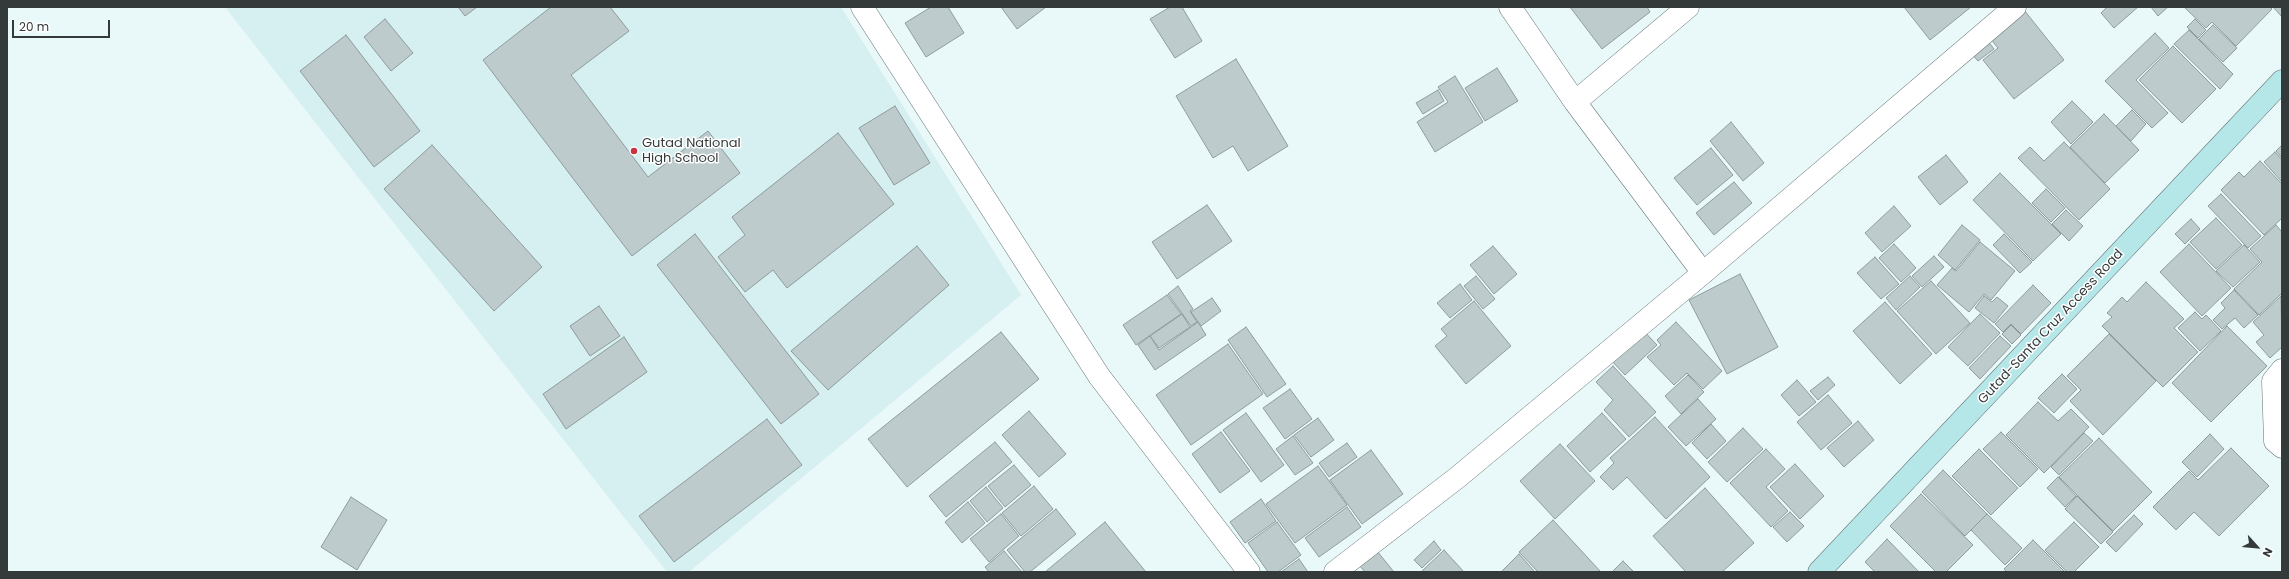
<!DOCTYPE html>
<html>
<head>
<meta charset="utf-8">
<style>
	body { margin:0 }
	#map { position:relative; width:2289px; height:579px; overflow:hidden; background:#e9f8f9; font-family:Poppins,sans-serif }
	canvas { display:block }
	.frame { position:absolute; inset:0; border:8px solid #343a3a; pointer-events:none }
	.north { position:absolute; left:2237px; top:527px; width:40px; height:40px; -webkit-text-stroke:3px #fff; paint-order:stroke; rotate:117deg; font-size:11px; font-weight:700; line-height:16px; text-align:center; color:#343a3a }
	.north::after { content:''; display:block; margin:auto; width:14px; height:18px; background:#343a3a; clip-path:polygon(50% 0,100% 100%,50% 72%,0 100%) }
	.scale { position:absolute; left:12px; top:20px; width:98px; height:18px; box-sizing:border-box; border:2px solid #343a3a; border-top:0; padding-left:5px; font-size:12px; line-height:14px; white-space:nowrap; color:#343a3a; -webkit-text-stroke:3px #fff; paint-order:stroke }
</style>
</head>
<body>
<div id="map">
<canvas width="2289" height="579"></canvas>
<div class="frame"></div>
<div class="north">N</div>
<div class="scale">20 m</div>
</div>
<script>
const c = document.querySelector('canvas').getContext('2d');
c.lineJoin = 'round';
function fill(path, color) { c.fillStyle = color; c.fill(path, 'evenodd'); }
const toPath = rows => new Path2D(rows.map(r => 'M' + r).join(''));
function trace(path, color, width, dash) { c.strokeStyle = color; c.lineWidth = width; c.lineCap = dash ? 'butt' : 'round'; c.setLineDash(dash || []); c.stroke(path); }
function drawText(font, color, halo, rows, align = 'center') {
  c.font = font + ' Poppins,sans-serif'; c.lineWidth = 3; c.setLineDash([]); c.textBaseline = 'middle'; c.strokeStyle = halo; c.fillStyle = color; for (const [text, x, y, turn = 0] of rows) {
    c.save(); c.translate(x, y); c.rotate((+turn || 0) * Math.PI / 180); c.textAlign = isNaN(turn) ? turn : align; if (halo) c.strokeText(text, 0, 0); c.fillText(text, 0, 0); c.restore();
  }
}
fill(toPath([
	[225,7,841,7,1021,295,689,572,667,572]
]), '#d6eff0');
const building = toPath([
	[458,7,477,7,465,16,458,7],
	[551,7,610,7,629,31,571,75,648,177,708,131,740,173,632,256,483,60,551,7],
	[931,7,948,7,964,33,926,57,905,23,931,7],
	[1001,7,1046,7,1017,29,1001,7],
	[1170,7,1182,7,1202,41,1175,58,1150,19,1170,7],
	[1570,7,1647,7,1650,12,1602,49,1570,7],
	[1904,7,1971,7,1930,40,1904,7],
	[2107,7,2138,7,2114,28,2101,13,2107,7],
	[2151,7,2168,7,2158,16,2151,7],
	[2184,7,2270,7,2272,9,2236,46,2212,22,2206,28,2184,7],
	[2273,7,2282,7,2282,17,2273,7],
	[2024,10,2064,60,2014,99,1983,60,1998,48,1990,38,2024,10],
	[385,19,413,53,391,71,364,37,385,19],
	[2195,19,2206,30,2198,38,2187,27,2195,19],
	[2213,25,2237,48,2223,62,2199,39,2213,25],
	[2189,30,2233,74,2220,89,2174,44,2189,30],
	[2155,33,2169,48,2136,80,2168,113,2152,128,2105,81,2155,33],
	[346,35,420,131,374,167,300,71,346,35],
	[1987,40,1994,49,1978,61,1971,53,1987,40],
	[2173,46,2216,89,2182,123,2139,80,2173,46],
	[1236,59,1288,146,1248,171,1233,146,1213,158,1176,96,1236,59],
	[1497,68,1518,101,1485,121,1465,88,1497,68],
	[1455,76,1483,122,1435,152,1417,122,1448,102,1438,87,1455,76],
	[1438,90,1444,101,1423,114,1416,103,1438,90],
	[2072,101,2093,122,2071,144,2051,122,2072,101],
	[895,106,930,163,894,185,859,128,895,106],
	[2132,110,2146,124,2131,141,2116,126,2132,110],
	[2104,114,2139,150,2105,183,2070,147,2104,114],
	[1731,122,1764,163,1743,181,1710,141,1731,122],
	[838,133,894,204,787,288,773,270,745,292,718,257,745,235,732,217,838,133],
	[2064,142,2110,189,2079,220,2018,158,2030,147,2044,161,2064,142],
	[432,145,542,267,494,311,384,189,432,145],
	[2282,145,2282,158,2276,151,2282,145],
	[1711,148,1733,175,1697,205,1674,178,1711,148],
	[2275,152,2282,160,2282,182,2264,162,2275,152],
	[1946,155,1968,182,1940,205,1918,177,1946,155],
	[2260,161,2282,184,2282,218,2264,235,2221,190,2239,172,2244,177,2260,161],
	[2000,173,2061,234,2033,261,1973,200,2000,173],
	[1734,182,1752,203,1714,235,1696,213,1734,182],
	[2046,189,2065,208,2051,222,2032,203,2046,189],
	[2221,194,2261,236,2248,248,2208,206,2221,194],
	[1207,205,1232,241,1177,279,1152,242,1207,205],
	[1894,206,1911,226,1882,252,1865,233,1894,206],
	[2066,210,2083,226,2069,241,2052,224,2066,210],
	[2216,218,2242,245,2216,269,2190,242,2216,218],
	[2191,219,2200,229,2185,244,2175,234,2191,219],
	[1962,225,1980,240,1955,270,1938,255,1962,225],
	[2276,225,2282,232,2282,293,2259,315,2234,289,2262,262,2250,249,2276,225],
	[695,234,819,394,781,424,657,265,695,234],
	[2004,234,2032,262,2020,273,1993,245,2004,234],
	[1980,242,2015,271,1991,300,1984,294,1969,312,1937,285,1952,268,1956,271,1980,242],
	[1894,244,1916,268,1901,282,1879,258,1894,244],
	[2189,244,2231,288,2202,316,2160,272,2189,244],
	[2244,245,2260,262,2233,287,2216,271,2244,245],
	[917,246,949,285,828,390,791,351,917,246],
	[1493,246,1517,274,1494,294,1470,265,1493,246],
	[1934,256,1944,267,1922,287,1912,276,1934,256],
	[1875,257,1899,284,1881,299,1857,273,1875,257],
	[1740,274,1778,347,1727,374,1689,300,1740,274],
	[1476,276,1495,299,1483,309,1464,286,1476,276],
	[1910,276,1920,287,1896,310,1886,298,1910,276],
	[1931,281,1970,323,1936,354,1897,311,1931,281],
	[2146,282,2184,319,2174,328,2198,352,2163,387,2102,326,2112,317,2107,313,2122,297,2127,302,2146,282],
	[1460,284,1472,300,1450,318,1437,303,1460,284],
	[2033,285,2051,303,2021,334,2011,324,2003,332,1995,324,2033,285],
	[1178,286,1193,309,1190,311,1197,322,1191,326,1168,294,1178,286],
	[2234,290,2258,315,2244,328,2235,318,2222,329,2213,320,2225,308,2221,303,2234,290],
	[1167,295,1181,314,1136,345,1123,325,1167,295],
	[1984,296,1992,302,1997,297,2008,306,1994,323,1975,308,1984,296],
	[2281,296,2282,347,2270,358,2256,342,2264,335,2253,322,2281,296],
	[1212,298,1221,311,1201,326,1191,312,1212,298],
	[1474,301,1511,346,1466,384,1435,346,1447,336,1441,329,1474,301],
	[1885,302,1932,354,1900,384,1853,331,1885,302],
	[599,306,620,336,590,356,570,326,599,306],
	[2195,312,2202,319,2206,315,2221,331,2200,351,2178,328,2195,312],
	[1182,314,1190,327,1159,348,1150,336,1182,314],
	[1980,314,2000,333,1968,366,1948,347,1980,314],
	[1198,322,1206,335,1155,370,1138,345,1150,336,1159,350,1198,322],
	[1676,322,1722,371,1703,389,1687,373,1674,385,1647,357,1661,345,1657,340,1676,322],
	[2011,325,2021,335,2012,344,2002,334,2011,325],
	[2227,326,2267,366,2211,422,2172,383,2227,326],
	[1246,327,1286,384,1267,397,1228,340,1246,327],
	[1641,328,1657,345,1625,375,1609,358,1641,328],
	[1001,332,1039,379,907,487,868,439,1001,332],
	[2109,334,2156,381,2103,435,2070,401,2081,390,2067,376,2109,334],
	[2000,336,2011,346,1980,379,1969,368,2000,336],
	[624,337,647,372,566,429,543,394,624,337],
	[1228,344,1263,394,1191,445,1156,395,1228,344],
	[1613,366,1656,412,1629,437,1604,410,1613,400,1596,382,1613,366],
	[2062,374,2077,389,2054,413,2038,398,2062,374],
	[1688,375,1704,392,1681,414,1665,396,1688,375],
	[1828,377,1835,385,1818,400,1810,391,1828,377],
	[1797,380,1816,402,1799,416,1781,395,1797,380],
	[1290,389,1312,419,1285,439,1263,408,1290,389],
	[1828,395,1852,423,1821,450,1797,422,1828,395],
	[1698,399,1716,419,1686,446,1668,427,1698,399],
	[2038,402,2058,421,2071,409,2089,427,2044,473,2006,435,2038,402],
	[1029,411,1066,454,1039,477,1002,435,1029,411],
	[1246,413,1284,465,1261,482,1223,430,1246,413],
	[1602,413,1626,439,1590,472,1567,446,1602,413],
	[1655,417,1710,477,1666,519,1627,477,1613,490,1600,477,1614,463,1610,458,1655,417],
	[1318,418,1334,440,1311,457,1294,435,1318,418],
	[767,419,802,465,674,562,639,516,767,419],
	[1858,421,1874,440,1844,467,1827,448,1858,421],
	[1711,424,1726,441,1707,459,1692,443,1711,424],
	[1743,428,1763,449,1727,482,1708,462,1743,428],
	[1221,432,1250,471,1220,493,1192,454,1221,432],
	[2001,432,2038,469,2020,487,1983,449,2001,432],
	[2084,433,2093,441,2059,475,2051,467,2084,433],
	[2210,434,2224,449,2197,477,2182,462,2210,434],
	[1293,436,1313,463,1295,475,1276,449,1293,436],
	[2099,438,2152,492,2113,531,2059,477,2099,438],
	[995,442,1012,462,946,517,929,496,995,442],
	[1347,443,1357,457,1329,477,1319,463,1347,443],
	[1560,444,1595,481,1555,519,1520,481,1560,444],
	[2231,448,2269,486,2219,536,2194,512,2176,530,2153,507,2189,471,2198,480,2231,448],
	[1766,449,1785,469,1766,487,1788,511,1771,527,1730,483,1766,449],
	[1979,449,2018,488,1991,515,1952,476,1979,449],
	[1371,450,1403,494,1362,524,1330,480,1371,450],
	[1795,464,1824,496,1800,519,1770,487,1795,464],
	[1014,465,1031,485,1005,507,988,486,1014,465],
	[1318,466,1347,505,1295,543,1266,504,1318,466],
	[1943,470,1987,514,1965,536,1922,492,1943,470],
	[2058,477,2076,496,2065,507,2047,488,2058,477],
	[1034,486,1053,509,1021,536,1002,513,1034,486],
	[986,487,1003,508,987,522,970,501,986,487],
	[1705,488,1754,543,1722,572,1686,572,1653,536,1705,488],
	[1921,494,1973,545,1946,572,1936,572,1890,526,1921,494],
	[2077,496,2113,532,2101,544,2065,509,2077,496],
	[351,497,387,520,357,570,321,547,351,497],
	[1261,499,1276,521,1245,543,1230,522,1261,499],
	[968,502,985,523,962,543,945,522,968,502],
	[1347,507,1361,527,1319,557,1305,538,1347,507],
	[1056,509,1076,534,1030,572,1025,572,1007,550,1056,509],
	[1790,512,1804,526,1787,542,1773,527,1790,512],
	[1001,514,1019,536,989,562,970,539,1001,514],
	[1987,514,2022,548,2005,565,1971,530,1987,514],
	[2134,515,2143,524,2116,552,2106,542,2134,515],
	[1553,520,1600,571,1599,572,1538,572,1519,552,1553,520],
	[1105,522,1146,572,1045,572,1105,522],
	[1277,522,1301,555,1278,572,1268,572,1248,543,1277,522],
	[2074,522,2099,547,2074,572,2067,572,2045,550,2074,522],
	[1887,539,1919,572,1875,572,1865,562,1887,539],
	[2033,540,2065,572,2007,572,2004,569,2033,540],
	[1434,541,1441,550,1422,568,1414,560,1434,541],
	[1444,550,1464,572,1421,572,1444,550],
	[1004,551,1022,572,989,572,985,567,1004,551],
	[1377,551,1394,572,1365,572,1359,565,1377,551],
	[1519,554,1535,572,1501,572,1519,554],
	[1299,559,1308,572,1281,572,1299,559],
	[1623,561,1634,572,1612,572,1623,561]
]);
fill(building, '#bdcbcc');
trace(building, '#8e9c9d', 1);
const street = toPath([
	[862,7,1099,376,1249,572],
	[1510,7,1575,102,1703,273],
	[1575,102,1688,7],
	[2282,370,2273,381,2275,441,2282,447],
	[1335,572,1458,477,1703,273,2015,7]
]);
const secondary = toPath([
	[1819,572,2282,81]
]);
trace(street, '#677475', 23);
trace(secondary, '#677475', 23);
trace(street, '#fff', 22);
trace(secondary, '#b5e7e9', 22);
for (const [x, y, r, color] of [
	[634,151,4,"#c53543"]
]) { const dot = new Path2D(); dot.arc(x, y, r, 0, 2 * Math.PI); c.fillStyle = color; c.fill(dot); trace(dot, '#fff', 1.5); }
drawText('13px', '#343a3a', '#fff', [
	["Gutad National",642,144],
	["High School",642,159]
], 'left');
drawText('13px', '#343a3a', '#fff', [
	["Gutad-Santa Cruz Access Road",2051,327,-47]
]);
</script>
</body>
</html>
